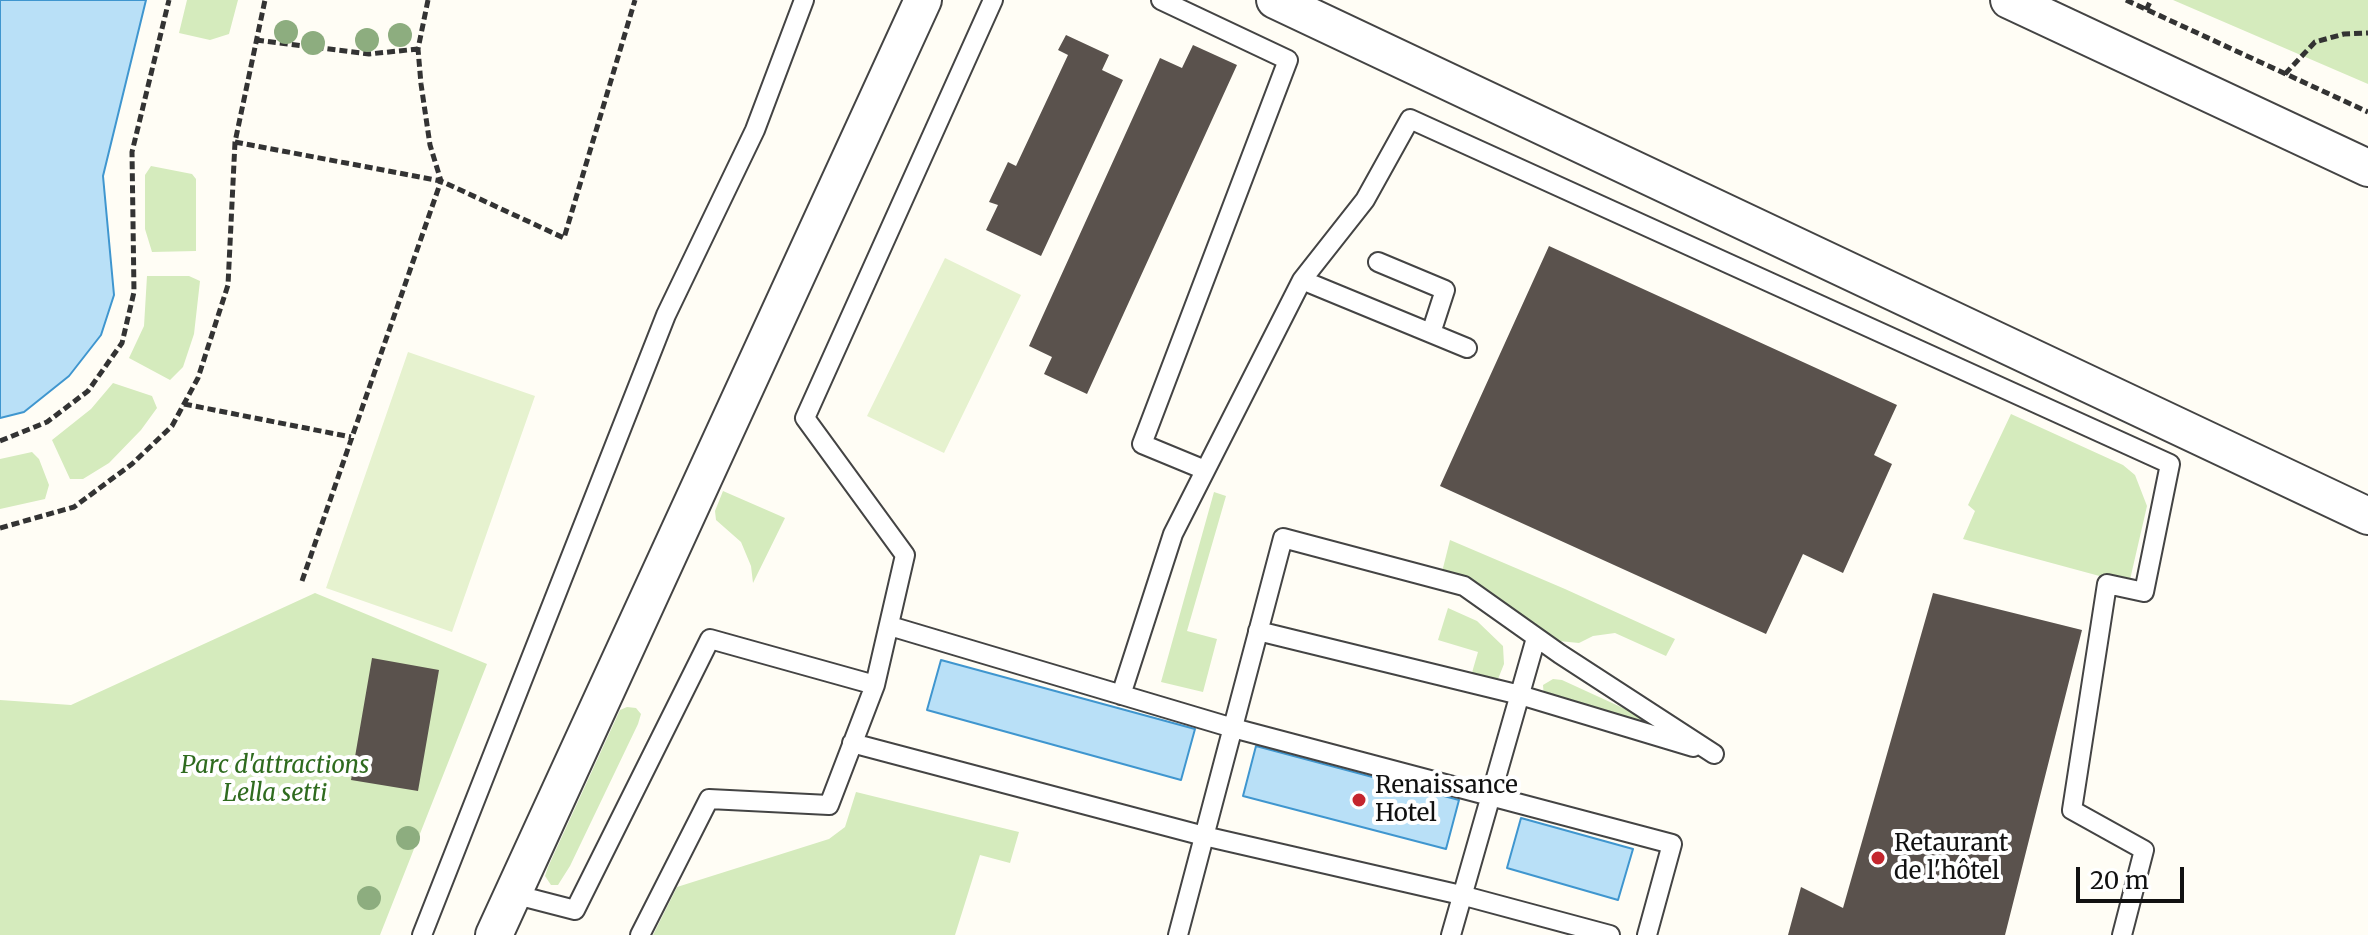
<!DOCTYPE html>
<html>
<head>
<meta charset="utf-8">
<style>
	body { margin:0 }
	#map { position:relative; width:2368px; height:935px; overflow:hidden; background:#fffdf5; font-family:Merriweather,serif }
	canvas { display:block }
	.scale { position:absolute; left:2076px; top:867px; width:108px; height:36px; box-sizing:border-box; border:4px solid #111; border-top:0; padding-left:10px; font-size:24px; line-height:28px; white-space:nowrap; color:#111; -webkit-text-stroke:6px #fff; paint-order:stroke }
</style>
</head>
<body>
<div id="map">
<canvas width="2368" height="935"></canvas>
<div class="scale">20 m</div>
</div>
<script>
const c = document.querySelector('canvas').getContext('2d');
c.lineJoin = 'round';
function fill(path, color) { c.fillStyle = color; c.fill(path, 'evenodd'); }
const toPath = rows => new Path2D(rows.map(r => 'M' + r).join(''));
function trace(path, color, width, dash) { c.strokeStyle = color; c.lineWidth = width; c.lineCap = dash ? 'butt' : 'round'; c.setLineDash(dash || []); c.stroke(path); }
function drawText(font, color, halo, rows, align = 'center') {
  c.font = font + ' Merriweather,serif'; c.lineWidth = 8; c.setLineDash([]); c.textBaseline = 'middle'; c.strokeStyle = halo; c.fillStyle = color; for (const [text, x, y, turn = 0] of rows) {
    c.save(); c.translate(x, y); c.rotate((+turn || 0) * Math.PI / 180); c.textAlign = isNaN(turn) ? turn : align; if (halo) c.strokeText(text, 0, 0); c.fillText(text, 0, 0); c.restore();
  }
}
fill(toPath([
	[187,0,238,0,229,34,210,40,179,33],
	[2173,0,2368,0,2368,84],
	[151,166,192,174,196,179,196,251,152,252,145,229,145,175],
	[147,276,189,276,200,281,194,334,183,367,170,380,129,358,144,326],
	[113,383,152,396,157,408,141,430,109,463,83,479,70,479,52,440,91,409],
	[2011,414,2123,465,2135,475,2147,506,2129,584,1963,539,1975,511,1968,505],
	[32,452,39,459,49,485,45,499,0,509,0,459],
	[723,491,785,518,753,583,751,566,741,542,716,520,715,511],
	[1214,492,1226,496,1187,631,1217,639,1203,692,1161,682],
	[1450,540,1565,589,1675,639,1666,656,1615,633,1593,636,1579,643,1549,640,1442,572],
	[315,593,487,664,380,935,0,935,0,700,71,705],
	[1448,608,1477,621,1503,646,1504,664,1496,684,1471,676,1478,652,1438,640],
	[1562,680,1647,719,1682,738,1544,697,1543,685,1553,679],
	[627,707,636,708,641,714,638,724,570,866,558,885,551,885,545,876,548,867,620,710],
	[856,792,1019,832,1010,863,980,855,955,935,653,935,677,887,829,839,845,827]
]), '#d5ebbd');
fill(toPath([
	[945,258,1021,295,944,453,867,416],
	[408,352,535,396,452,632,326,588]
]), '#e6f2cf');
const water = toPath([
	[0,0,146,0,103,176,114,295,101,335,69,376,24,412,0,418,0,0],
	[941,660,1195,729,1181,780,927,710,941,660],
	[1256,746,1459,800,1446,849,1243,796,1256,746],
	[1521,818,1633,849,1618,900,1507,868,1521,818]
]);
fill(water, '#b9e0f7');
trace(water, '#3f96cf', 2);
fill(toPath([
	[1066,35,1109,55,1102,70,1123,80,1041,256,986,230,998,205,989,202,1008,162,1016,166,1068,55,1058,50],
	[1193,45,1237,65,1087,394,1044,374,1052,357,1029,346,1160,58,1182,68],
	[1549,246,1897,405,1874,455,1892,464,1843,573,1803,554,1766,634,1440,486],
	[1933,593,2082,630,2005,935,1788,935,1801,887,1843,908],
	[372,658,439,670,418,791,351,780]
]), '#5a524d');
const service = toPath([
	[1161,0,1288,60,1142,444,1205,470],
	[1378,262,1445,290,1431,333],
	[1302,280,1467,348],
	[890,626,1233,728,1672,844,1647,935],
	[1258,631,1520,695,1693,747],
	[1121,695,1173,534,1302,280,1365,200,1410,119,2170,464,2144,592,2107,584,2072,810,2144,850,2122,935],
	[852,743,1204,836,1461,895,1610,935],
	[513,894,575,910,710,639,875,685],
	[422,935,666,315,755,130,804,0],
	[640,935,709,799,829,805,875,685,905,555,805,418,993,0],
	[1178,935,1283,538,1464,586,1560,654,1714,754],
	[1451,935,1536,638]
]);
const minor = toPath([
	[1275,0,2368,516],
	[2009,0,2368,168],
	[494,935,923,0]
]);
trace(service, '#444', 22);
trace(minor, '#444', 40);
trace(toPath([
	[2126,0,2368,112],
	[2146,10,2151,0],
	[256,40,369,54,418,49],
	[2285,74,2315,42,2344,34,2368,33],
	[235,142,441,181,564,238,635,0],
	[184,404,351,437],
	[0,441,47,422,88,391,122,343,134,292,132,152,169,0],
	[0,528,74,507,132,464,172,426,198,378,228,285,235,142,265,0],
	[302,581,441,181,430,145,421,84,418,49,428,0]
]), '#333', 5, [8, 4]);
trace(service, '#fff', 18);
trace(minor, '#fff', 36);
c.fillStyle = '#8dad7f';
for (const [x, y] of [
	[286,32],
	[400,35],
	[367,40],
	[313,43],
	[408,838],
	[369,898]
]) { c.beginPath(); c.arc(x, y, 12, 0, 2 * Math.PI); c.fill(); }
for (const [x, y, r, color] of [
	[1359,800,8,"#c4262e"],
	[1878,858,8,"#c4262e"]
]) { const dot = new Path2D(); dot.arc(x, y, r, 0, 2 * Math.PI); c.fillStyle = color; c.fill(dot); trace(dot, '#fff', 3); }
drawText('italic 24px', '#2f6b1f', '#fff', [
	["Parc d'attractions",275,766],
	["Lella setti",275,794]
]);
drawText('24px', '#111', '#fff', [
	["Renaissance",1375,786],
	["Hotel",1375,814],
	["Retaurant",1894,844],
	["de l'hôtel",1894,872]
], 'left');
</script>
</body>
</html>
